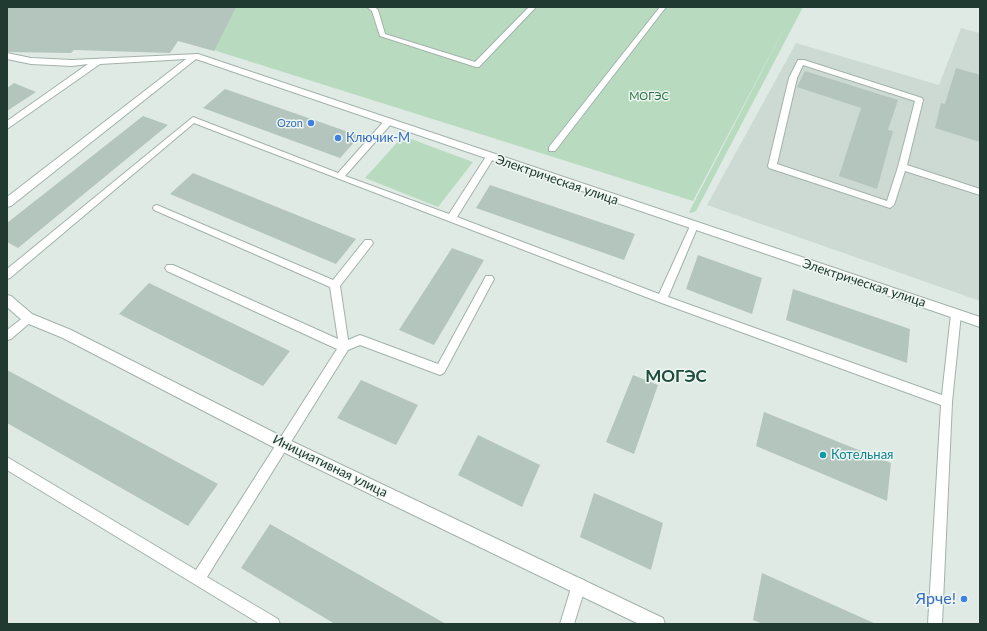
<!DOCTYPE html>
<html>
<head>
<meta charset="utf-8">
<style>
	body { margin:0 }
	#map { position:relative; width:987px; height:631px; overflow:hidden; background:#dfeae4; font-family:Lato,sans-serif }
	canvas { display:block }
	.frame { position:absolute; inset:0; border:8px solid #203a32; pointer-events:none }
</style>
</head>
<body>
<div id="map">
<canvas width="987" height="631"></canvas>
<div class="frame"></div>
</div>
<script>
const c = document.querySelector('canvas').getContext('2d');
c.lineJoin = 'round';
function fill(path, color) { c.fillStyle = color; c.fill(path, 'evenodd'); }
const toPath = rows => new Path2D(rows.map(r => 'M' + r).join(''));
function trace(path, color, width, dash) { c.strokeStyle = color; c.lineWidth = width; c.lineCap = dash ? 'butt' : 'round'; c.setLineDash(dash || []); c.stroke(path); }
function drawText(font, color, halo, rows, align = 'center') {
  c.font = font + ' Lato,sans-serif'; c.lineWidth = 3; c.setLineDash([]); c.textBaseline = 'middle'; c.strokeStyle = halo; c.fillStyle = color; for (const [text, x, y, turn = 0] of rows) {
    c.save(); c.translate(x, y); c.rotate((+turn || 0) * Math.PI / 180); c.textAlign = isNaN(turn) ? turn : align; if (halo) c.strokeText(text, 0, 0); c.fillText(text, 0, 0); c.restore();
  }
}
fill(toPath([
	[961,28,980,33,980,301,707,205,796,43,939,85]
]), '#cddad3');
fill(toPath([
	[231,7,803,7,696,211,691,213,689,212,787,23,693,201,207,48],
	[403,136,473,162,438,207,365,178]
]), '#b8dbc0');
fill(toPath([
	[7,7,236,7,214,51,178,41,170,53,74,50,71,53,7,52],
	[956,68,980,75,980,142,935,128,941,103,945,104],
	[805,71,898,100,888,130,893,131,877,189,839,176,861,108,797,87],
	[14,83,36,92,7,111,7,88],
	[225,89,360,136,340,158,203,108],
	[143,116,168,125,18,248,7,242,7,223],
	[193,173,356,239,336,264,170,194],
	[490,185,635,234,624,260,476,208],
	[452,248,484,260,434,345,399,330],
	[698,255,762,278,752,314,686,289],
	[149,283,290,351,263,386,119,314],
	[793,289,910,329,907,363,786,320],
	[7,370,218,484,188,526,7,423],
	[633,375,658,385,634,454,606,442],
	[361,380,418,405,396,445,337,418],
	[764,412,891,463,887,501,756,446],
	[478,435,540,465,522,507,458,475],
	[594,493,663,523,651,570,580,537],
	[270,524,446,624,335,624,241,568],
	[762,573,876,624,763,624,753,620]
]), '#b4c5bd');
const lane = toPath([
	[367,7,375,7,378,10,385,34,475,62,529,7,536,7,479,67,476,67,380,36,372,11,367,7],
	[660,7,666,7,555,151,549,151,549,147,660,7],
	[798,60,804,60,922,98,923,100,907,165,980,189,980,195,905,171,894,205,890,208,769,168,768,166,789,78,798,60],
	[803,65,915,101,898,167,887,201,777,164,797,78,803,65],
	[193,117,338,173,386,119,392,119,392,123,345,176,449,214,487,155,493,155,494,157,493,159,457,217,659,294,691,224,697,224,698,226,668,297,942,395,951,314,952,311,956,310,960,311,961,314,952,402,942,624,928,624,941,405,659,302,194,123,10,278,7,279,7,269,193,117],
	[157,205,333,280,365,240,371,240,373,243,371,246,340,286,348,340,360,335,438,364,486,276,492,276,494,279,444,373,440,375,360,345,348,350,207,577,278,619,280,624,260,624,7,470,7,457,196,570,337,349,167,271,165,268,167,265,173,265,338,339,330,287,154,210,153,208,154,206,157,205],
	[28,314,32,315,33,318,32,321,11,339,7,340,7,330,28,314],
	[579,578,584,580,586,585,574,624,560,624,572,585,574,580,579,578]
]);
const street = toPath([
	[7,53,31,58,72,60,198,54,980,317,980,327,196,59,11,206,7,207,7,197,186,59,100,64,7,129,7,121,88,64,72,66,31,64,7,59,7,53],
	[7,295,11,296,32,314,71,330,287,439,663,618,665,624,639,624,277,449,63,338,24,322,7,307,7,295]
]);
trace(lane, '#a2b2ab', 2);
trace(street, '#a2b2ab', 2);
fill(lane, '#fff');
fill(street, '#fff');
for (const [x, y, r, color] of [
	[311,123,4,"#3f7fe0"],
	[338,138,4,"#3f7fe0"],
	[823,455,4,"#0f9aa8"],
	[964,599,4,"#3f7fe0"]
]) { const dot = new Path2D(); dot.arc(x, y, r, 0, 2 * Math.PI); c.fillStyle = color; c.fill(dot); trace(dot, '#eff7f3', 1.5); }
drawText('11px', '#2b7042', '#eff7f3', [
	["МОГЭС",649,96]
]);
drawText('11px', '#366cbe', '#eff7f3', [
	["Ozon",303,123]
], 'right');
drawText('13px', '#366cbe', '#eff7f3', [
	["Ключик-М",346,138]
], 'left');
drawText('13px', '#203a32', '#eff7f3', [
	["Электрическая улица",557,180,19],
	["Электрическая улица",864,283,18],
	["Инициативная улица",330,466,26]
]);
drawText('13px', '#0d838f', '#eff7f3', [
	["Котельная",831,455]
], 'left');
drawText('16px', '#366cbe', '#eff7f3', [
	["Ярче!",956,599]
], 'right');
drawText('bold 17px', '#1d4b3e', '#eff7f3', [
	["МОГЭС",676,377]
]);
</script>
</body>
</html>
